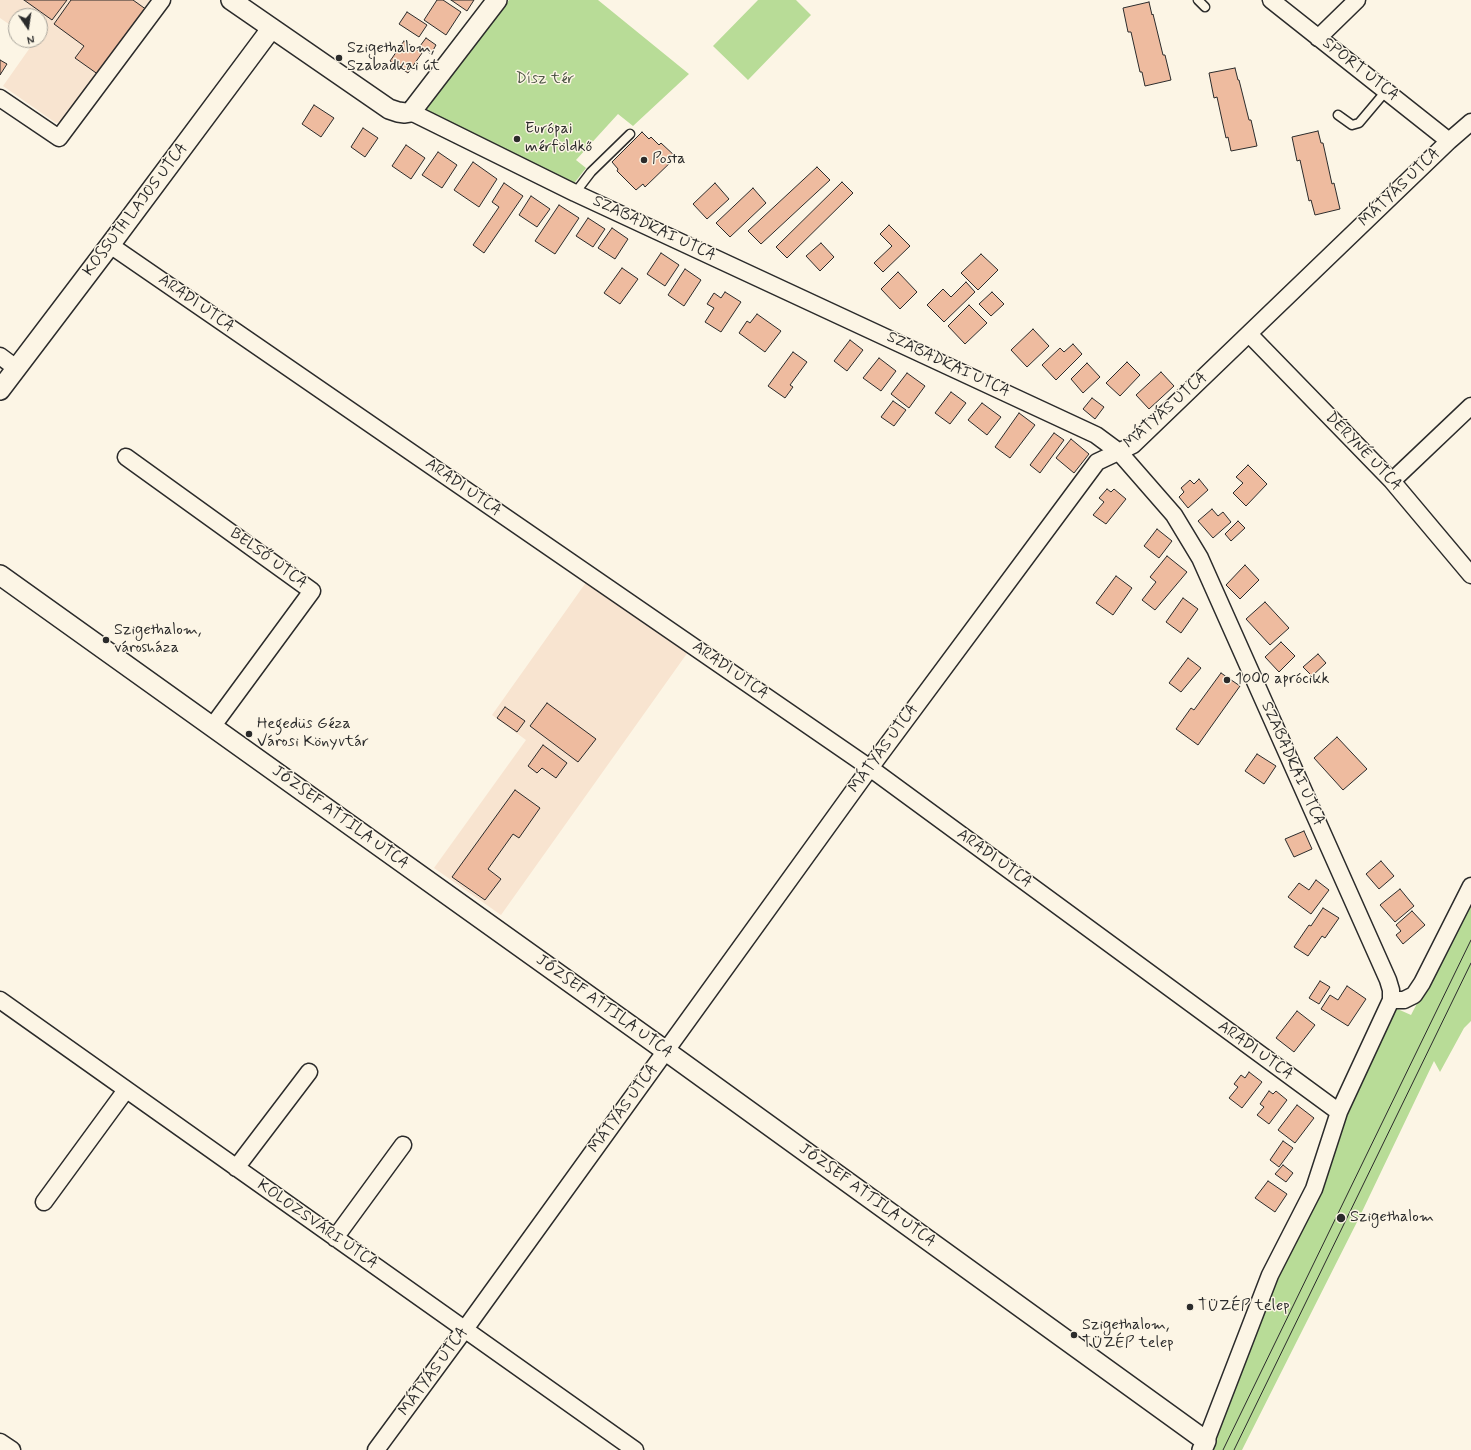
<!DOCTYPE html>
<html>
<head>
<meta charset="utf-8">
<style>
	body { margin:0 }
	#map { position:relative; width:1471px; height:1450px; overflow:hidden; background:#fcf5e5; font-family:Mynerve,sans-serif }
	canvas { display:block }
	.north { position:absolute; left:8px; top:8px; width:40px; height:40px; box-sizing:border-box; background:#fcf5e5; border:1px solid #a8a49b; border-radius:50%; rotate:167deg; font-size:11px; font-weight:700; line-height:16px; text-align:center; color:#2b2b2b }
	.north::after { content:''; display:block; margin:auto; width:14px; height:18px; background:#2b2b2b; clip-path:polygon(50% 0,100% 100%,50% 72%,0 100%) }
</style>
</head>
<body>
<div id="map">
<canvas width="1471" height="1450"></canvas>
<div class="north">N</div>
</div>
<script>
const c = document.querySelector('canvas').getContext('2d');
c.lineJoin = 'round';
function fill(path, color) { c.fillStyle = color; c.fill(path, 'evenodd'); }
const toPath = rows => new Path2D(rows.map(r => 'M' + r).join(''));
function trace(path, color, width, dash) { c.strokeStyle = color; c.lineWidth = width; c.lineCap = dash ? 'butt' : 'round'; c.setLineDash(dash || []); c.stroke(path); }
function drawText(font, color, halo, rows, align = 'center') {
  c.font = font + ' Mynerve,sans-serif'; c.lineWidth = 3; c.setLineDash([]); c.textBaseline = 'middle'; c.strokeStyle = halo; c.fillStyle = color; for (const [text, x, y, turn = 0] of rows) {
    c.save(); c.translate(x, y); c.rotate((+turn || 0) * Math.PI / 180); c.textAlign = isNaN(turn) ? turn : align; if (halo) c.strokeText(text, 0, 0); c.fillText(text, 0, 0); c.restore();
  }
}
fill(toPath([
	[0,0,155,0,68,120,56,123,3,86,34,42,31,40,40,40,40,16,16,16,16,29,0,18],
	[587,581,688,652,501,915,434,868,526,740,492,715]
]), '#f8e4d0');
fill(toPath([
	[509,0,598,0,689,74,633,126,618,114,576,160,586,168,572,186,422,111],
	[758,0,796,0,811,15,748,80,713,46],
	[1471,899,1471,1021,1464,1028,1440,1072,1434,1061,1359,1218,1242,1450,1207,1450,1342,1115,1393,1007,1411,1015]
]), '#b8dc97');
const building = toPath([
	[24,0,67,0,52,20,24,0],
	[71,0,133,0,147,10,99,75,75,58,84,46,54,24,71,0],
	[437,0,443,0,461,12,446,35,424,20,437,0],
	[451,0,474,0,467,11,451,0],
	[1149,2,1152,15,1153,14,1163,55,1165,55,1171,80,1145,86,1142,72,1140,72,1131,32,1128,32,1123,8,1149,2],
	[407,12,427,25,419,37,399,24,407,12],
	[426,38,436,45,431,54,420,46,426,38],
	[404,41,422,53,408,73,390,61,404,41],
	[0,60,7,64,0,75,0,60],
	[1235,68,1238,80,1239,80,1249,120,1251,120,1257,146,1231,151,1228,137,1226,138,1217,97,1214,98,1209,73,1235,68],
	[314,105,334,118,321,137,302,124,314,105],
	[363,128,378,138,365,157,351,147,363,128],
	[1318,131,1321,143,1323,143,1332,184,1334,183,1340,209,1315,215,1311,200,1309,201,1300,160,1297,161,1292,137,1318,131],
	[642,132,649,139,651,137,659,145,661,143,676,157,645,187,643,184,636,190,617,171,618,169,612,162,642,132],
	[406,145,425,158,411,179,392,166,406,145],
	[438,152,457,165,442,188,422,175,438,152],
	[473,162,497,179,479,207,454,190,473,162],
	[817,167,830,180,761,244,748,231,817,167],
	[842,182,853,193,787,258,776,247,842,182],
	[504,183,523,196,484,253,473,245,499,207,492,202,504,183],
	[715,183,729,199,707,219,693,204,715,183],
	[753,188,766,203,730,237,716,223,753,188],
	[531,196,550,209,537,227,519,215,531,196],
	[559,205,579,218,555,254,535,241,559,205],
	[588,218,605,229,593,247,576,236,588,218],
	[889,225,910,246,883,272,874,263,892,246,880,234,889,225],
	[612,228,628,239,615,259,598,248,612,228],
	[821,243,834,257,820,271,806,256,821,243],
	[661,253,679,265,665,286,647,274,661,253],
	[981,254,998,270,978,290,961,273,981,254],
	[622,268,638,279,620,304,604,293,622,268],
	[685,269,701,280,684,306,668,295,685,269],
	[898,272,917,292,900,309,881,289,898,272],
	[966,282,975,292,944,322,927,305,943,289,951,297,966,282],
	[725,292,741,302,721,332,705,322,714,308,707,304,714,293,721,298,725,292],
	[992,292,1004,304,991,316,979,304,992,292],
	[969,305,987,323,965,344,948,326,969,305],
	[757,314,781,331,765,352,739,333,747,321,750,323,757,314],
	[1033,329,1049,346,1027,367,1011,350,1033,329],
	[850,340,863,350,847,371,834,361,850,340],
	[1073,344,1082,354,1056,380,1042,365,1060,348,1064,352,1073,344],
	[793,352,807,362,790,385,793,387,785,398,768,386,793,352],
	[879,358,896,371,881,391,863,378,879,358],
	[1127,362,1140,375,1120,396,1106,383,1127,362],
	[1087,363,1100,377,1083,393,1071,379,1087,363],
	[1161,372,1174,386,1149,409,1136,395,1161,372],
	[907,373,925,386,909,408,891,394,907,373],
	[951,392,966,403,950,424,935,413,951,392],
	[1092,398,1104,407,1095,419,1083,409,1092,398],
	[893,401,906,410,894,426,881,417,893,401],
	[982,403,1001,417,987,435,968,420,982,403],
	[1019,413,1035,425,1010,458,995,447,1019,413],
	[1054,433,1064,440,1040,473,1030,465,1054,433],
	[1071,439,1089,454,1074,473,1056,458,1071,439],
	[1248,465,1267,484,1246,506,1233,493,1243,483,1236,477,1248,465],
	[1199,479,1208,490,1188,508,1179,497,1184,492,1181,488,1190,480,1194,484,1199,479],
	[1107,489,1111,492,1114,489,1126,499,1106,524,1093,515,1104,502,1099,498,1107,489],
	[1212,509,1218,516,1223,512,1231,522,1213,538,1198,521,1212,509],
	[1238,521,1245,528,1231,541,1225,534,1238,521],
	[1157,529,1172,541,1159,558,1144,546,1157,529],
	[1167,556,1187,572,1155,610,1142,600,1156,582,1150,577,1167,556],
	[1245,565,1259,580,1240,599,1226,585,1245,565],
	[1116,576,1132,588,1113,615,1096,603,1116,576],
	[1183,598,1198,609,1181,633,1166,622,1183,598],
	[1265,602,1289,628,1270,645,1246,619,1265,602],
	[1281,642,1295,656,1279,672,1265,657,1281,642],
	[1318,654,1326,663,1312,676,1303,667,1318,654],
	[1188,658,1201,668,1181,692,1169,683,1188,658],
	[1221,673,1240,686,1198,745,1176,729,1191,708,1194,710,1221,673],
	[547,703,596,739,578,762,530,726,547,703],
	[505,707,525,721,517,732,497,718,505,707],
	[1337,737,1367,769,1343,790,1314,758,1337,737],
	[543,745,567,763,556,778,542,768,537,773,528,766,543,745],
	[1257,754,1276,766,1264,784,1245,771,1257,754],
	[515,790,540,808,519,838,513,834,488,869,501,879,485,900,452,877,515,790],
	[1304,831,1312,849,1294,857,1285,839,1304,831],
	[1381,861,1394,876,1379,889,1366,874,1381,861],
	[1316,880,1329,890,1311,914,1288,897,1299,883,1309,890,1316,880],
	[1400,889,1414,906,1395,922,1380,905,1400,889],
	[1323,908,1339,918,1325,938,1322,936,1308,956,1294,947,1309,925,1311,926,1323,908],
	[1412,911,1425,925,1403,944,1396,935,1401,931,1396,925,1412,911],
	[1320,981,1330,987,1319,1004,1309,998,1320,981],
	[1347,986,1366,999,1348,1026,1321,1009,1330,995,1338,1000,1347,986],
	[1297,1011,1315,1025,1294,1052,1276,1038,1297,1011],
	[1249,1072,1262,1082,1242,1108,1229,1098,1238,1087,1234,1084,1241,1075,1245,1078,1249,1072],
	[1269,1091,1273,1094,1276,1091,1287,1100,1269,1124,1257,1115,1264,1107,1260,1104,1269,1091],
	[1297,1105,1314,1118,1295,1143,1278,1130,1297,1105],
	[1283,1141,1293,1148,1279,1167,1270,1160,1283,1141],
	[1283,1165,1293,1173,1286,1182,1275,1174,1283,1165],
	[1268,1181,1287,1194,1275,1212,1255,1198,1268,1181]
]);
fill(building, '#eebb9f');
trace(building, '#2b2b2b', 1);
const service = toPath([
	[1198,0,1205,7],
	[1338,115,1352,125,1359,123,1386,91],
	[575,193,591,172,630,134]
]);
const minor = toPath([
	[1271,0,1449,141],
	[1318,38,1357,0],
	[0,98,59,138,162,0],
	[411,112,575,193,1096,435,1119,452,1174,515,1200,558,1388,980,1391,990,1391,1000,1339,1112,1314,1189,1270,1275,1206,1441],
	[110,245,870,768,1339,1112],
	[1249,334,1392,481,1471,575],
	[0,356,16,368],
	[126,457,312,591,212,727],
	[1392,481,1471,406],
	[0,1000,635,1450],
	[1391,1000,1404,1000,1414,995,1422,983,1471,886],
	[236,1168,309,1072],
	[44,1202,126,1090],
	[335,1238,403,1145],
	[0,1442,12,1450],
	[376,1450,465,1329,870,768,1097,462,1133,445,1449,141,1471,122]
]);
const tertiary = toPath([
	[231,0,389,109,398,112,405,113,411,112,497,0],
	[0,390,110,245,271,29],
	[0,575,666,1051,1199,1436,1206,1441,1202,1450]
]);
trace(service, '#2b2b2b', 11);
trace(minor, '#2b2b2b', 19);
trace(tertiary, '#2b2b2b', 22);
trace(service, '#fcf5e5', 8);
trace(minor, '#fcf5e5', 16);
trace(tertiary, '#fcf5e5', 19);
trace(toPath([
	[1223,1450,1471,940],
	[1234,1450,1471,963]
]), '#2b2b2b', 1);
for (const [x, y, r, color] of [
	[339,58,4,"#2b2b2b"],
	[517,139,4,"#2b2b2b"],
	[644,160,4,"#2b2b2b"],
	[106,640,4,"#2b2b2b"],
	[1227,680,4,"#2b2b2b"],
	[249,734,4,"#2b2b2b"],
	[1341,1218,5,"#2b2b2b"],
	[1190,1307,4,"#2b2b2b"],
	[1074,1335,4,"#2b2b2b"]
]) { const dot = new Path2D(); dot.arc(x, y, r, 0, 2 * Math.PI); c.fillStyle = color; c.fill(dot); trace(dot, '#fcf5e5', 1.5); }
drawText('16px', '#2b2b2b', '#fcf5e5', [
	["Szigethalom,",347,49],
	["Szabadkai út",347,67],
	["Európai",525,130],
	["mérföldkő",525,148],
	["Posta",652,160],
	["Szigethalom,",114,631],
	["városháza",114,649],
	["1000 aprócikk",1235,680],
	["Hegedüs Géza",257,725],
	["Városi Könyvtár",257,743],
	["Szigethalom",1350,1218],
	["TÜZÉP telep",1198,1307],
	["Szigethalom,",1082,1326],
	["TÜZÉP telep",1082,1344]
], 'left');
drawText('16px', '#2b2b2b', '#fcf5e5', [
	["SPORT UTCA",1360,70,38],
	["MÁTYÁS UTCA",1400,188,-44],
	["KOSSUTH LAJOS UTCA",136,210,-53],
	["SZABADKAI UTCA",654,229,25],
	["ARADI UTCA",196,304,35],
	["SZABADKAI UTCA",948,365,25],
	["MÁTYÁS UTCA",1166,411,-42],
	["DÉRYNÉ UTCA",1363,452,46],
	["ARADI UTCA",463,488,35],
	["BELSŐ UTCA",268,559,36],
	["ARADI UTCA",730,671,35],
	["MÁTYÁS UTCA",884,749,-54],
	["SZABADKAI UTCA",1292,764,66],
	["JÓZSEF ATTILA UTCA",340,818,36],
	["ARADI UTCA",994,859,36],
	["JÓZSEF ATTILA UTCA",604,1007,36],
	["ARADI UTCA",1255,1051,36],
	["MÁTYÁS UTCA",624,1109,-54],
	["JÓZSEF ATTILA UTCA",867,1196,36],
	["KOLOZSVÁRI UTCA",317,1225,35],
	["MÁTYÁS UTCA",434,1372,-54]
]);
drawText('16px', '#4e5746', '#fcf5e5', [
	["Dísz tér",545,80]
]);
</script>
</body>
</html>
